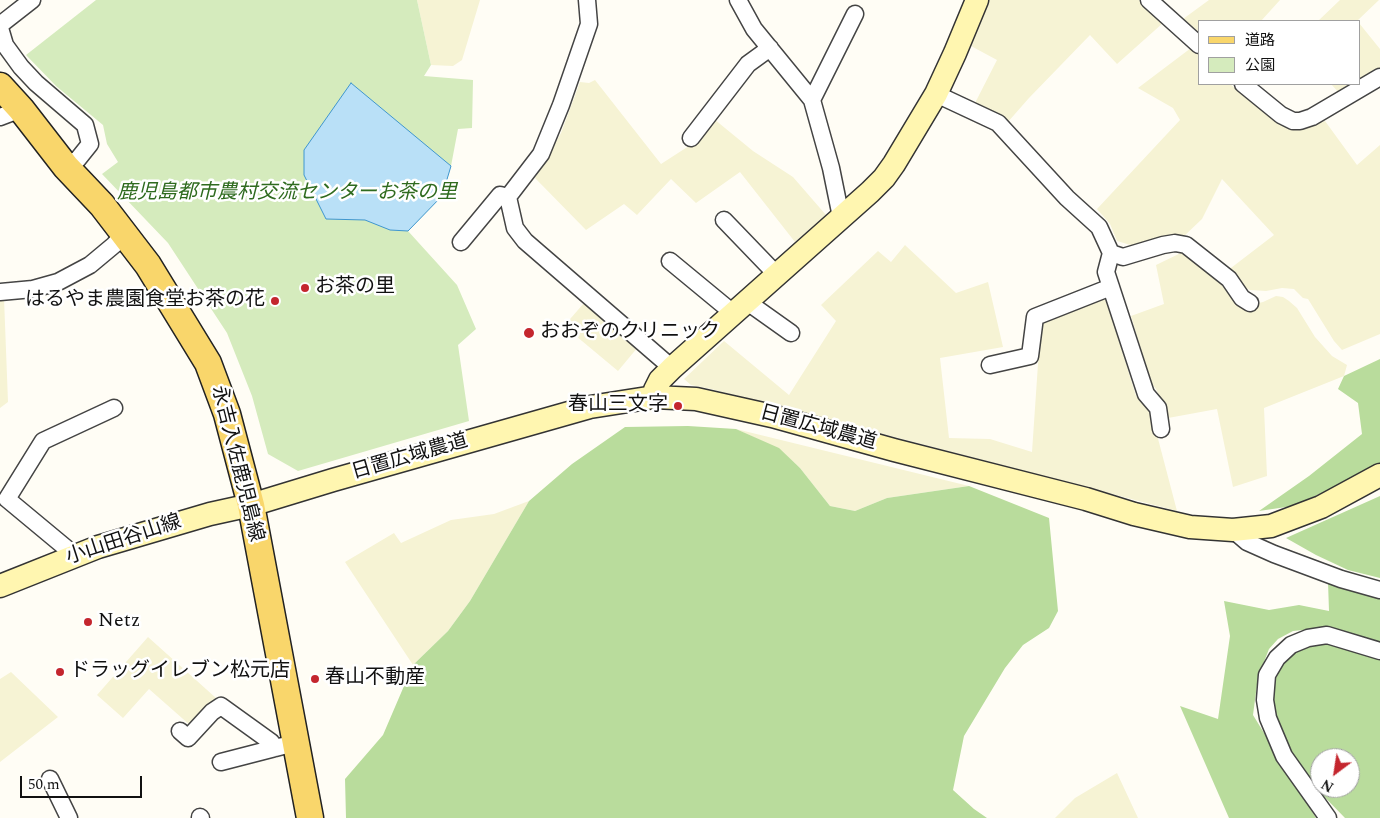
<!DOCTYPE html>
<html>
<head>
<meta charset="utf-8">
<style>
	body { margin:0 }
	#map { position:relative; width:1380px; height:818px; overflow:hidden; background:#fffdf5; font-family:Spectral,"Noto Sans JP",serif }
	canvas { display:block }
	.legend { position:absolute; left:1198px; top:20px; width:162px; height:65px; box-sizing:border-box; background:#fff; border:1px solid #a0a0a0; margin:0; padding:6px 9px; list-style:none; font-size:15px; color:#111 }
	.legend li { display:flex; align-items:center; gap:10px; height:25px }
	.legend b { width:25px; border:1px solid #a0a0a0 }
	.north { position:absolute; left:1310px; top:748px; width:50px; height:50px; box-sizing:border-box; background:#fff; border:1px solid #a0a0a0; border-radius:50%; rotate:211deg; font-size:14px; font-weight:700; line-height:20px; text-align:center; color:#111 }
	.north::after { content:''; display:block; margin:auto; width:18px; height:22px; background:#c4262e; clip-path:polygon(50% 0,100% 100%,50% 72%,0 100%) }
	.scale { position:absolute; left:20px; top:776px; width:122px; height:22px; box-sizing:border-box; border:2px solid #111; border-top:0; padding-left:6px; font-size:15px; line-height:18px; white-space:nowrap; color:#111; -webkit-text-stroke:4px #fff; paint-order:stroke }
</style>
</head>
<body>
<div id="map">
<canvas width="1380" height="818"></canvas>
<ul class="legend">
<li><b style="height:6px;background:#f9d66b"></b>道路</li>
<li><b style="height:14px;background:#d5ebbd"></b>公園</li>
</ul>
<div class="north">N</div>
<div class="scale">50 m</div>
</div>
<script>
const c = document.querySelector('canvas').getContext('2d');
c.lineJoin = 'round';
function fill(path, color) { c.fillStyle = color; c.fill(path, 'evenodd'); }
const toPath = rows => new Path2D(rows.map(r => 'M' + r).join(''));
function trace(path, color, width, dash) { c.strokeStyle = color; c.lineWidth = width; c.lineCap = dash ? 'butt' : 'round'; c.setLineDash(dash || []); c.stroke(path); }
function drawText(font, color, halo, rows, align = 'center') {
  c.font = font + ' Spectral,"Noto Sans JP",serif'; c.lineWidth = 5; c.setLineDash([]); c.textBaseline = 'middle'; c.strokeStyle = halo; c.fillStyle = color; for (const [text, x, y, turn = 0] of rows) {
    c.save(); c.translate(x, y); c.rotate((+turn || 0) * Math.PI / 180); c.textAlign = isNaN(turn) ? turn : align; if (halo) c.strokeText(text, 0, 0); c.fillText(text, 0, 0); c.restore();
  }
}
fill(toPath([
	[417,0,480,0,462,60,453,66,431,65],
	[988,0,1139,0,1163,23,1117,64,1090,35,1029,98,1007,123,974,105,997,60,971,46],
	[1209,0,1280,0,1261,21,1199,21,1199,32,1183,19],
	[1340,0,1379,0,1357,21,1318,21],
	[1359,23,1380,49,1380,71,1341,95,1331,84,1359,84],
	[1191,48,1199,55,1199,84,1230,84,1278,124,1298,129,1325,121,1357,165,1380,145,1380,334,1342,350,1334,341,1308,299,1303,298,1294,289,1282,288,1266,291,1250,290,1242,286,1227,271,1274,235,1222,179,1202,219,1182,238,1134,246,1117,241,1110,224,1097,209,1180,120,1173,108,1138,88],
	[595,80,661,164,692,144,714,119,753,151,793,177,826,215,795,242,740,172,696,203,671,179,637,215,624,204,586,230,535,178,561,133,580,82,589,83],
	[905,245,956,293,988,282,1003,347,940,358,949,438,990,439,1032,452,1041,320,1106,299,1136,396,1151,412,1177,511,711,389,691,385,684,379,724,341,789,395,836,321,821,305,878,251,891,262],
	[1187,250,1229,288,1240,307,1263,302,1276,296,1283,297,1289,301,1297,308,1315,337,1332,356,1347,365,1344,376,1264,408,1267,476,1233,487,1217,409,1168,418,1156,389,1151,383,1131,316,1164,304,1156,265],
	[4,298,8,402,0,408,0,299],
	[584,303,638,347,618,371,564,326],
	[736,429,969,486,887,498,855,511,830,506,800,468,779,449],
	[529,501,470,601,448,631,413,665,345,562,394,533,401,543,451,520,494,514],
	[148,637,216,698,191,726,149,689,123,718,97,695],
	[11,672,58,717,0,762,0,679],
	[1117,773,1138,818,1055,818,1075,798]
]), '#f6f3d4');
fill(toPath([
	[96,0,417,0,431,65,424,76,473,80,472,128,458,129,451,166,442,196,408,231,457,285,476,329,458,345,469,421,298,471,268,454,252,396,227,333,168,243,102,174,118,162,107,144,103,125,56,86,26,55]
]), '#d5ebbd');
fill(toPath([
	[1380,359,1380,464,1348,481,1293,506,1259,511,1309,476,1362,434,1358,403,1338,389,1344,376],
	[688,426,736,429,779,448,800,468,830,506,855,511,887,498,969,486,1049,518,1058,611,1049,628,1023,645,1005,668,964,736,953,790,974,809,987,818,346,818,345,779,383,735,413,665,448,631,470,601,529,501,572,464,625,427],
	[1380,496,1380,578,1348,570,1316,555,1286,538],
	[1328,582,1380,599,1380,643,1322,628,1293,631,1278,639,1269,649,1258,677,1253,715,1316,818,1229,818,1180,706,1218,719,1230,636,1224,601,1269,610,1299,605,1329,611],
	[1327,642,1380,657,1380,818,1345,818,1307,779,1292,754,1275,717,1272,690,1279,669,1291,654,1308,644],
	[1320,758,1350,758,1350,788,1320,788]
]), '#b9dc9c');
const water = toPath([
	[351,83,451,166,442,196,408,231,390,230,365,220,326,219,304,175,304,150,351,83]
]);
fill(water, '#b9e0f7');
trace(water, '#3f96cf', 1);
const street = toPath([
	[587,0,589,24,561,105,541,154,508,197,515,228,525,241,672,368],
	[738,0,754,29,812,100,831,168,841,217],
	[1149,0,1199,45],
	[0,25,32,0],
	[0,28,5,45,21,67,36,83,85,125,90,144,78,159,66,167],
	[1243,84,1281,115,1293,121,1300,121,1312,117,1380,77],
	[936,94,998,123,1067,198,1099,227,1111,253,1106,272,1146,394,1158,408,1161,429],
	[812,100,855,14],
	[0,117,21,109],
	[691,138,748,64,770,48],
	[724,220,776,274],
	[461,242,500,195,508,197],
	[1111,253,1123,257,1163,245,1175,243,1186,245,1229,279,1242,298,1250,303],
	[670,261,733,313],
	[0,292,33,289,58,282,90,265,114,245,124,234],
	[746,301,791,333],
	[990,365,1030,356,1035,317,1111,287],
	[1233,530,1247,542,1274,554,1341,579,1380,590],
	[65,560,66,548,7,499,43,441,114,408],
	[180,731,188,738,212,712,221,706,271,742,275,748],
	[221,762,283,746],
	[50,779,69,818],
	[200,817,201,818],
	[1328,818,1284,756,1268,718,1265,700,1267,675,1277,658,1291,645,1308,638,1327,635,1380,651]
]);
const secondary = toPath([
	[654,397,655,390,660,380,672,368,870,192,884,178,894,164,936,94,955,53,977,0],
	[0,586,98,547,210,514,251,505,333,480,590,407,654,397,696,399,772,416,894,450,1086,499,1134,514,1190,527,1233,530,1271,526,1321,507,1380,475]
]);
const primary = toPath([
	[0,86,21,109,66,167,102,205,148,265,208,363,227,414,251,505,310,818]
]);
trace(street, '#444', 19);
trace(secondary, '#333', 25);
trace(primary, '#222', 29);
trace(street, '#fff', 16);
trace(secondary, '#fff6b0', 22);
trace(primary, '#f9d66b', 26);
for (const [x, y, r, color] of [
	[305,288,5,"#c4262e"],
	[275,301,5,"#c4262e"],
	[529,333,6,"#c4262e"],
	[678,406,5,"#c4262e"],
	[88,622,5,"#c4262e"],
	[60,672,5,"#c4262e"],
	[315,679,5,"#c4262e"]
]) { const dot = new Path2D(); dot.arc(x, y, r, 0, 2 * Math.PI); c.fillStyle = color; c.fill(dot); trace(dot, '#fff', 2); }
drawText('italic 20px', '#2f6b1f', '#fff', [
	["鹿児島都市農村交流センターお茶の里",287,194]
]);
drawText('20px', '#111', '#fff', [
	["お茶の里",315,288],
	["はるやま農園食堂お茶の花",265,301,"right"],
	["おおぞのクリニック",540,333],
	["春山三文字",668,406,"right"],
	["Netz",98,622],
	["ドラッグイレブン松元店",70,672],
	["春山不動産",325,679]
], 'left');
drawText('20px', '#111', '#fff', [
	["日置広域農道",818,429,15],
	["日置広域農道",410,458,-16],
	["永吉入佐鹿児島線",236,464,76],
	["小山田谷山線",124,541,-18]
]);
</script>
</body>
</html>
